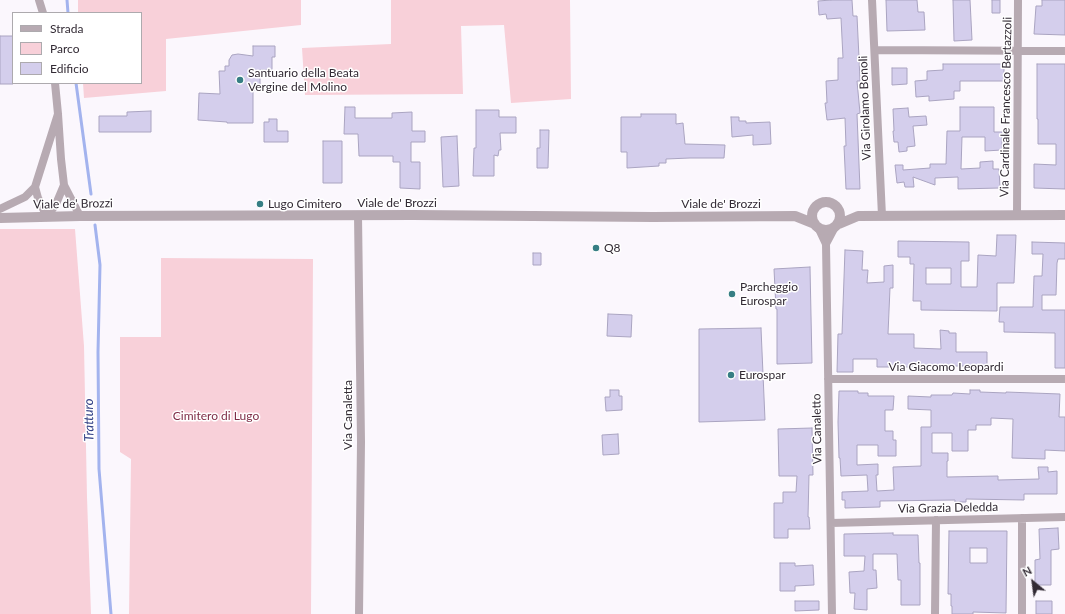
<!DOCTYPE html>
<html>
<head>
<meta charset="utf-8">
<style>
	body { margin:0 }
	#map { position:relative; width:1065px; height:614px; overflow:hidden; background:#fbf7fd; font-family:Lato,sans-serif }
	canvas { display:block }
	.legend { position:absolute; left:12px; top:12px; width:130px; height:72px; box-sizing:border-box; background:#fff; border:1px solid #adaaae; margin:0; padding:5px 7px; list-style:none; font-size:12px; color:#322a34 }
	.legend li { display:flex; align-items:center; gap:8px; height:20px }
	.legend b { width:20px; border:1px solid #adaaae }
	.north { position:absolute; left:1013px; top:562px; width:40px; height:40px; -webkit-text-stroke:3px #fff; paint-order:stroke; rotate:331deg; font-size:11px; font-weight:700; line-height:16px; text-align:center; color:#322a34 }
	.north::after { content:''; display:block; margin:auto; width:14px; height:18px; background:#322a34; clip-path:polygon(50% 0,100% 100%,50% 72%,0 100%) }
</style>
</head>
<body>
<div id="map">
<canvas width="1065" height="614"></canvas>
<ul class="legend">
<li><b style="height:5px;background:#b7aab2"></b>Strada</li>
<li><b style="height:11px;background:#f8d0d9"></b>Parco</li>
<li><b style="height:11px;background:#d4ceec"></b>Edificio</li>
</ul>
<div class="north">N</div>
</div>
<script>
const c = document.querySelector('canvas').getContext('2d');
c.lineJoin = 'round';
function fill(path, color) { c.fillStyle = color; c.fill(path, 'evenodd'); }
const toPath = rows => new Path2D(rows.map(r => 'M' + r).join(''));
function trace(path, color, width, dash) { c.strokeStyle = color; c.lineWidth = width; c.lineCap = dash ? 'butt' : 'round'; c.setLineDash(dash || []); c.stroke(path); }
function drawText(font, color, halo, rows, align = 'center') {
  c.font = font + ' Lato,sans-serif'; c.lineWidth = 3; c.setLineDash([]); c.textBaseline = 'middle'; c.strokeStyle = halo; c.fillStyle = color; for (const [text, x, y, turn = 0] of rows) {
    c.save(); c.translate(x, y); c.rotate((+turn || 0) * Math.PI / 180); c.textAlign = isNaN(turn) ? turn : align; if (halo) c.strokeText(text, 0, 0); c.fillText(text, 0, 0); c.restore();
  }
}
fill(toPath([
	[78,0,301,0,301,25,166,39,166,91,84,98,83,83,141,83,141,13,78,13],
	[391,0,570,0,571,99,511,103,504,25,461,26,463,94,305,95,302,48,391,44],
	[0,229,75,229,84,346,87,497,91,614,0,614],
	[161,258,313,259,311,614,129,614,131,459,120,452,120,337,161,337]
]), '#f8d0d9');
trace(toPath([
	[67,0,68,13],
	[76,83,91,194],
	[95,225,100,265,98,352,99,469,111,614]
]), '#a3b3ee', 3);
const building = toPath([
	[831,0,852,0,853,16,857,16,859,58,860,81,857,81,860,113,857,114,860,189,846,189,844,146,846,146,845,118,827,120,825,103,827,103,826,81,838,80,838,58,843,58,841,18,827,19,826,14,819,15,818,1,831,0],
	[886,0,917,0,918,12,924,12,925,30,887,31,886,0],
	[953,0,970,0,972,40,954,41,953,0],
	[992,0,1000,0,1000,13,992,13,992,0],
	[1042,0,1065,0,1065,35,1034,34,1036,6,1042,6,1042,0],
	[0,36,13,36,13,84,0,84,0,36],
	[253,46,275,46,275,57,272,57,272,70,260,70,260,90,253,90,253,123,227,123,227,122,198,120,199,93,220,94,219,71,225,71,225,66,229,66,229,60,232,55,238,54,253,56,253,46],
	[943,64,1004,64,1004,81,960,81,960,91,954,91,954,99,929,101,929,96,916,97,915,81,927,80,927,71,943,70,943,64],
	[1037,64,1065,64,1065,189,1034,188,1034,164,1056,165,1056,144,1038,144,1038,119,1037,119,1037,64],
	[892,68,907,68,907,84,892,85,892,68],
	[345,107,355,107,355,118,392,118,392,113,412,112,412,131,425,131,425,142,411,142,411,162,420,162,420,189,400,188,400,162,393,162,393,156,359,156,358,134,344,134,345,107],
	[960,107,994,107,994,132,1002,132,1002,150,985,151,985,137,962,137,961,169,980,168,980,162,993,161,993,169,999,169,1000,188,958,189,958,177,935,178,935,185,913,177,914,187,905,187,904,182,897,183,895,165,903,165,903,170,930,168,930,164,946,164,947,131,960,131,960,107],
	[908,108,909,117,926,116,927,125,913,126,915,146,907,147,907,151,899,152,898,142,894,142,893,131,894,131,893,109,908,108],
	[476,110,499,110,499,117,516,117,516,133,500,133,501,150,499,150,498,156,494,155,494,176,473,176,474,148,476,148,476,110],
	[151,111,151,132,99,132,99,116,127,116,127,112,151,111],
	[641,114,676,114,676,124,683,123,685,144,725,145,724,158,690,158,666,159,666,163,659,163,659,166,627,168,627,152,621,152,621,117,641,117,641,114],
	[731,117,739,117,739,121,746,121,746,123,770,122,771,144,753,145,753,135,732,137,731,117],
	[269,119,277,119,277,131,288,131,288,142,264,142,264,122,269,122,269,119],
	[540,130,549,130,548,168,537,168,537,148,540,148,540,130],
	[457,136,459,186,443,187,441,137,457,136],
	[323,141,342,141,342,183,323,183,323,141],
	[997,235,1016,235,1014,283,997,283,997,311,921,310,921,301,913,301,914,264,910,264,910,257,898,257,898,241,969,242,969,261,961,261,961,287,977,287,978,255,996,256,997,235],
	[926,268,951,268,951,284,926,284,926,268],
	[1032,242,1065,243,1065,259,1058,259,1057,263,1056,295,1042,295,1042,310,1065,310,1065,368,1055,368,1055,333,1004,332,1004,322,999,322,1000,307,1033,307,1034,276,1042,276,1043,254,1032,254,1032,242],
	[845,250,863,251,862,270,868,270,867,283,884,282,884,266,893,265,893,288,890,288,888,334,914,334,914,348,941,349,940,330,949,331,949,333,956,333,956,352,987,352,987,368,971,368,971,366,912,366,912,367,877,367,877,359,853,359,853,372,837,372,838,334,842,334,845,250],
	[533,253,541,253,541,265,533,265,533,253],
	[810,267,812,363,777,364,777,309,776,309,774,269,810,267],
	[608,314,632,315,631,337,607,336,608,314],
	[761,328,765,420,699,422,699,329,761,328],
	[610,390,619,390,619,396,622,396,622,410,606,411,605,397,610,397,610,390],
	[970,390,980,390,980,392,1006,393,1006,392,1060,394,1059,417,1065,417,1065,451,1045,450,1045,459,1012,458,1013,419,991,418,991,425,976,425,976,430,968,430,968,451,952,451,952,433,932,433,932,453,948,453,948,461,947,461,947,477,998,476,998,480,1039,479,1038,467,1048,467,1048,472,1057,471,1057,494,1024,494,1024,500,966,499,966,502,955,502,955,500,880,501,880,507,845,508,845,500,842,500,842,492,868,491,867,475,841,476,840,458,839,458,838,422,839,391,858,391,858,393,868,393,868,396,894,396,893,410,885,410,885,431,893,431,893,440,896,440,896,456,878,456,878,445,857,445,857,465,878,464,878,475,876,475,877,491,894,490,893,467,921,466,921,427,931,427,931,410,908,409,908,396,931,397,931,395,952,395,953,393,970,394,970,390],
	[812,428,813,475,809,475,808,517,809,517,810,529,788,529,788,538,774,538,774,503,783,503,783,492,796,492,797,476,779,476,778,429,812,428],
	[618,434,619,454,603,455,602,435,618,434],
	[1058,528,1059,549,1051,550,1051,585,1035,585,1035,560,1040,559,1039,529,1058,528],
	[949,531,1007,531,1006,613,973,612,973,614,952,614,952,606,951,606,951,594,948,594,949,531],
	[970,548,987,548,987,563,970,563,970,548],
	[893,533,893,535,918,535,919,563,920,563,920,605,901,605,901,580,898,580,897,554,873,554,873,570,876,570,877,588,867,589,867,610,854,609,855,593,850,593,849,572,864,571,865,556,844,556,844,534,893,533],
	[780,563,795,563,795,566,813,565,814,585,795,586,795,591,780,591,780,563],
	[795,601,819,601,819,610,795,611,795,601],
	[1036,601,1052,601,1052,614,1036,614,1036,601]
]);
fill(building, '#d4ceec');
trace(building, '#aaa4c1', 1);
trace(toPath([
	[39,0,43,13],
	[872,0,882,216],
	[875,50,1065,51],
	[55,83,58,114,61,159,64,185,80,216],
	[58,114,35,187,38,198,47,217,56,204,64,185],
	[0,209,25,197,35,187],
	[358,215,361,442,359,614],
	[1017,215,1018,0],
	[818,227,826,244,832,614],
	[826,244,835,227],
	[828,379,1065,379],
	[831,523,1065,517],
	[935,614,936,520],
	[1022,614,1022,518]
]), '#b7aab2', 8);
trace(toPath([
	'812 216a14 14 0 1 1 28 0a14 14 0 1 1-28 0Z',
	[0,218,80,216,413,215,653,217,795,216,815,224],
	[839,224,858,216,1065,215]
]), '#b7aab2', 10);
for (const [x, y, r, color] of [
	[240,80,4,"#367e84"],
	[260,204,4,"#367e84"],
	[596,248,4,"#367e84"],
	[732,294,4,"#367e84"],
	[731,375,4,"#367e84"]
]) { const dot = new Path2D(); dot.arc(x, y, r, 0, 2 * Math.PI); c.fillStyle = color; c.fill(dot); trace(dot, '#fff', 1.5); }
drawText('12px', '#322a34', '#fff', [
	["Santuario della Beata",248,73],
	["Vergine del Molino",248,87],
	["Lugo Cimitero",268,204],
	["Q8",604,248],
	["Parcheggio",740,287],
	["Eurospar",740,301],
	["Eurospar",739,375]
], 'left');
drawText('12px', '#322a34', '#fff', [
	["Via Cardinale Francesco Bertazzoli",1006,107,-89],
	["Via Girolamo Bonoli",865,108,-92],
	["Viale de' Brozzi",397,203],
	["Viale de' Brozzi",73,204,-1],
	["Viale de' Brozzi",721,204],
	["Via Giacomo Leopardi",946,367],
	["Via Canaletta",348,415,-90],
	["Via Canaletto",817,429,-91],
	["Via Grazia Deledda",948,508,-1]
]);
drawText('12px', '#7e2c46', '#fff', [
	["Cimitero di Lugo",216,416]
]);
drawText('italic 13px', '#334186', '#fff', [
	["Tratturo",89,420,-91]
]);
</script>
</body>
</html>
